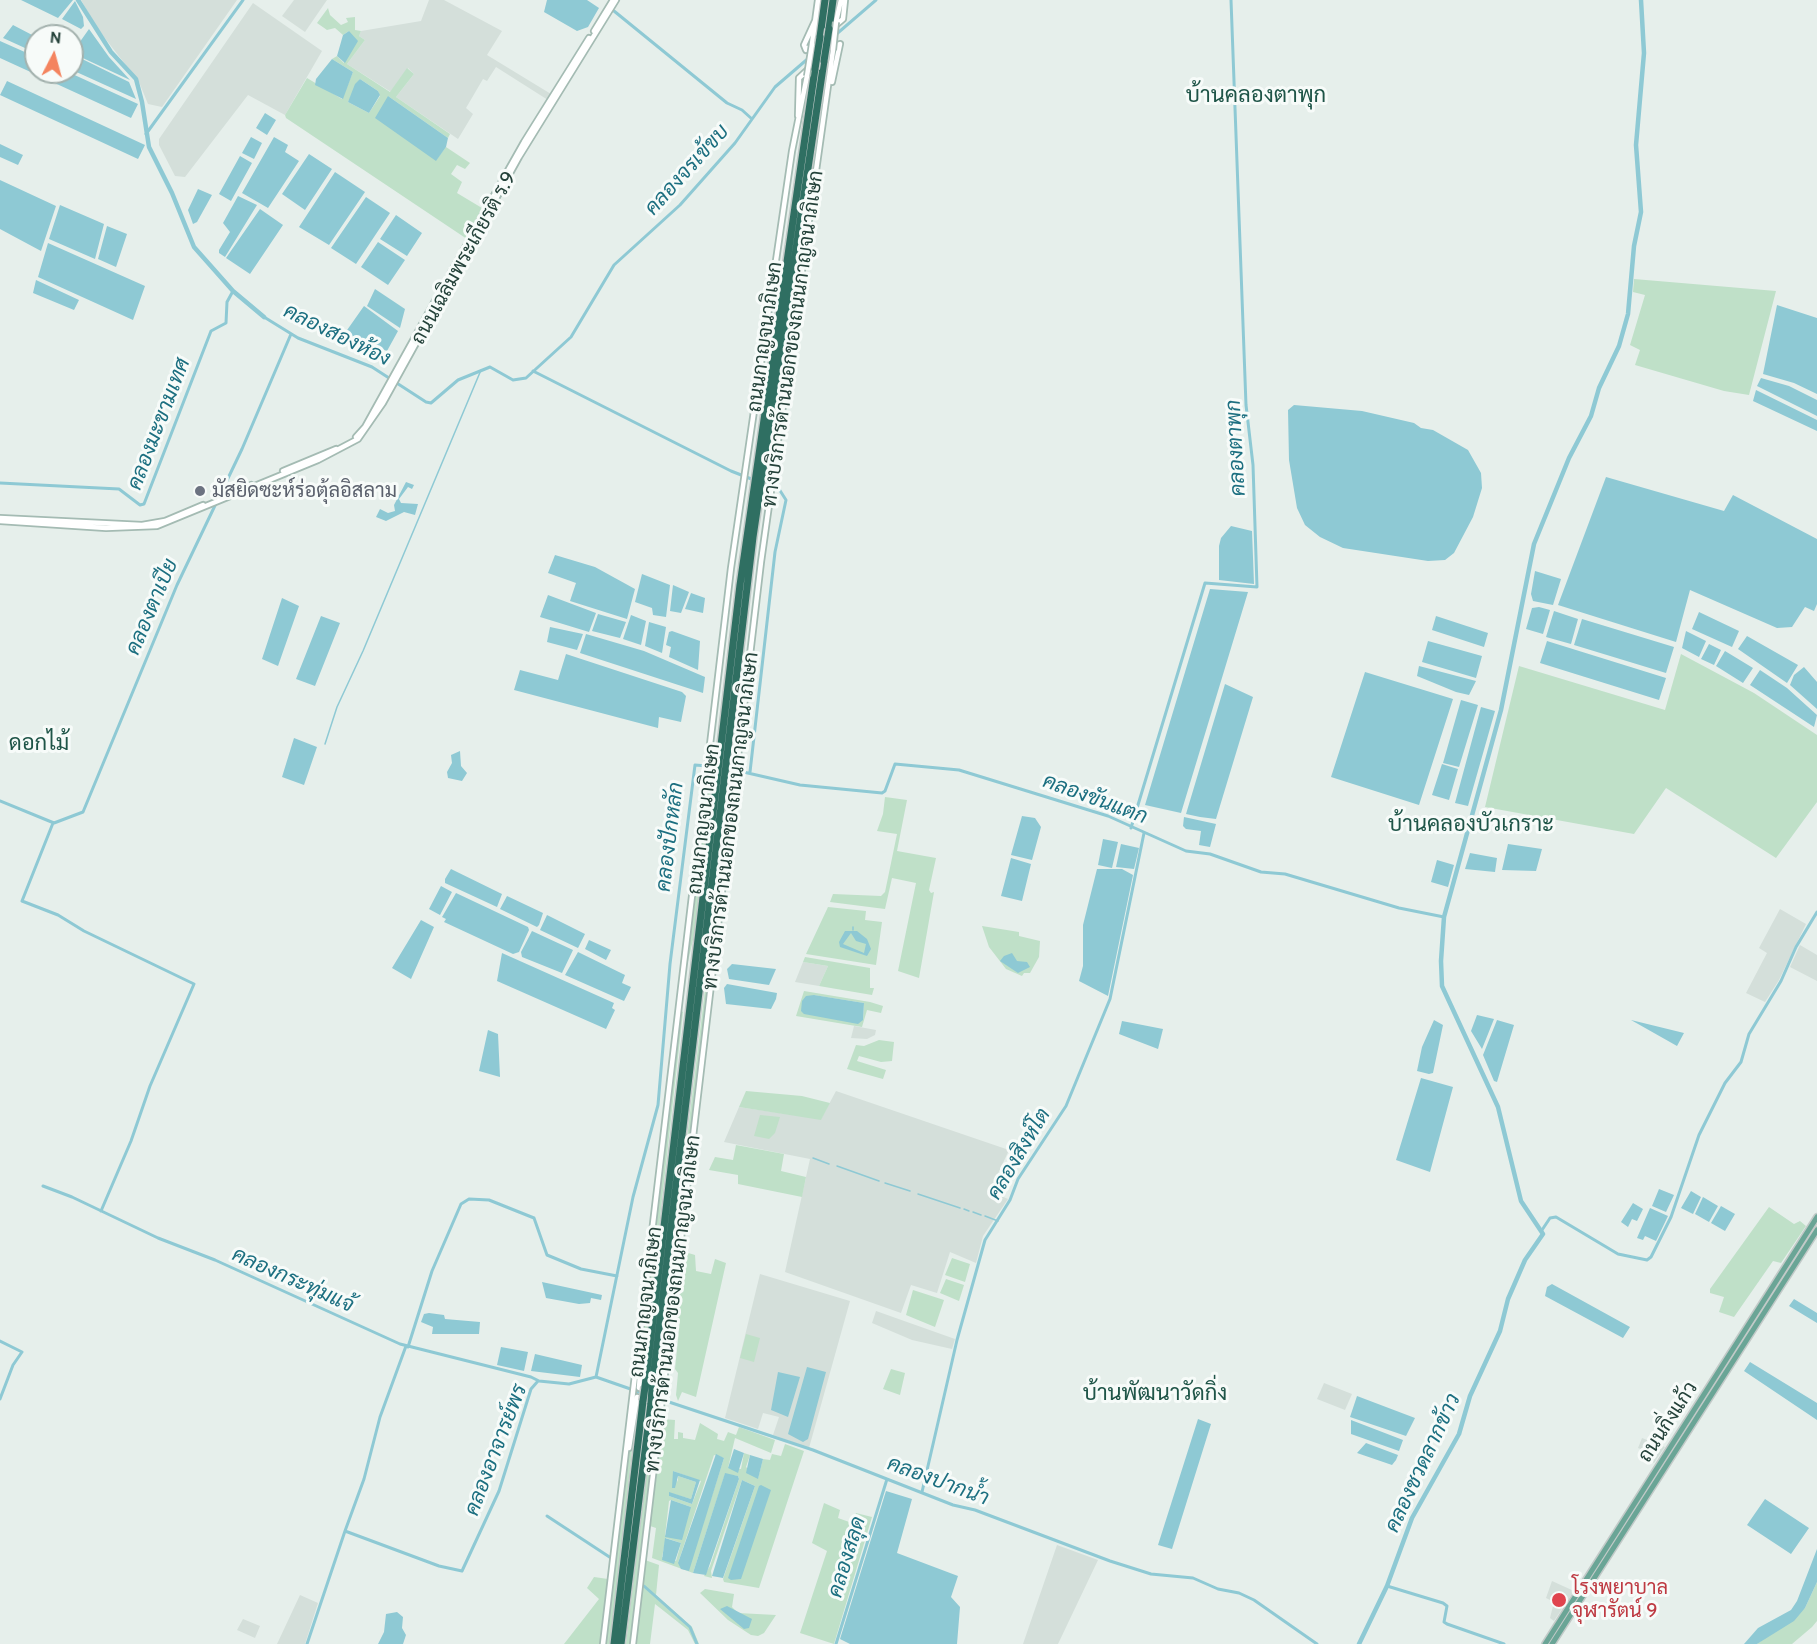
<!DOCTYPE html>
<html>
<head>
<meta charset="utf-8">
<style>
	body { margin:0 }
	#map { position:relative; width:1817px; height:1644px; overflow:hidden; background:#e6efeb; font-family:Cabin,sans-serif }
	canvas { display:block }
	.north { position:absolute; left:24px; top:24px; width:60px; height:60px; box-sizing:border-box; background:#f7fbf9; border:2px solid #a3b1ad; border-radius:50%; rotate:6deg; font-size:16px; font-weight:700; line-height:24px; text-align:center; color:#24423a }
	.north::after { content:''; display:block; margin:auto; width:21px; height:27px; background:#f4845f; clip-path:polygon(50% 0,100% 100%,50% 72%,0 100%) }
</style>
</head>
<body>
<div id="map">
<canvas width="1817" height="1644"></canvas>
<div class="north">N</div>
</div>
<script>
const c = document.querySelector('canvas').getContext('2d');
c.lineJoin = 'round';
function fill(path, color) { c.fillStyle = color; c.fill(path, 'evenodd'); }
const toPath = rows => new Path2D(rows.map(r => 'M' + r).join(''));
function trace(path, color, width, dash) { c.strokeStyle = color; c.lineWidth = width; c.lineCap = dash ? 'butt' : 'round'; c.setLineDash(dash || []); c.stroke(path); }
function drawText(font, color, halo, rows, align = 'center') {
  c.font = font + ' Cabin,Sarabun,sans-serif'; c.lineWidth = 6; c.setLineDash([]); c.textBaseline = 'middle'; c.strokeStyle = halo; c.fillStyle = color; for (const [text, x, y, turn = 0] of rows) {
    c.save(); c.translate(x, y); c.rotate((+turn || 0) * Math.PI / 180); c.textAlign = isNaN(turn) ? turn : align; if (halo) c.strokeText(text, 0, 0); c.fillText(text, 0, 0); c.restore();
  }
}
fill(toPath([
	[81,0,237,0,162,107,148,104,139,82,97,28],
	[294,0,327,0,305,32,282,16],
	[429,0,444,0,502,31,487,55,551,94,548,100,496,67,487,81,483,79,466,108,473,114,458,139,396,97,414,74,408,68,391,92,347,64,365,40,359,36,361,31,421,21],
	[253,3,322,51,285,115,248,95,185,177,175,176,159,145,159,139],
	[1780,909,1806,924,1779,980,1765,1002,1746,993,1767,953,1759,948],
	[1800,945,1817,955,1817,981,1790,967],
	[803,962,828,966,819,986,795,982],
	[854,1026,876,1030,875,1035,867,1039,851,1038],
	[836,1091,1009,1150,990,1191,1008,1199,983,1236,976,1263,950,1252,937,1293,911,1285,901,1313,785,1272,810,1159,724,1142,739,1107,821,1119],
	[760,1274,850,1301,809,1448,773,1435,779,1417,763,1413,758,1429,725,1418],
	[876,1311,955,1339,952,1349,912,1340,872,1323],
	[1324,1383,1352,1394,1345,1410,1317,1399],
	[1642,1438,1665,1447,1654,1463,1641,1455,1643,1450,1638,1448],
	[1057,1545,1098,1560,1058,1644,1023,1644],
	[1552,1581,1574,1591,1554,1621,1550,1618,1554,1602,1546,1598],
	[300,1595,318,1603,305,1644,277,1644],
	[243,1619,260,1626,255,1638,237,1630]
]), '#d4dfda');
fill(toPath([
	[328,8,330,15,341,25,348,22,346,18,355,17,355,30,361,31,359,36,365,40,347,64,390,92,407,68,414,74,396,97,450,134,448,138,388,96,436,160,446,147,470,163,465,169,457,165,451,174,462,182,457,193,482,208,467,239,286,118,285,115,307,78,342,99,353,72,332,59,337,56,344,63,349,31,343,35,335,28,327,30,317,23],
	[360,79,378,91,380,96,369,113,348,102],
	[1634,279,1776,291,1749,395,1724,391,1635,365,1640,350,1630,345,1645,295,1633,292],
	[1681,654,1754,693,1817,735,1817,802,1776,858,1666,788,1634,834,1485,807,1519,666,1665,710],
	[710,774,715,774,697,922,687,966],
	[731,777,734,778,666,1353,662,1362,656,1392],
	[885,797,907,800,897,851,936,858,929,890,931,893,934,892,919,978,898,971,916,883,892,878,885,909,830,902,833,894,881,896,885,892,897,834,877,831,883,814],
	[828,907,866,911,865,920,882,922,876,965,806,954],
	[982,926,1019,932,1019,936,1040,941,1039,957,1030,973,1024,973,1022,976,1006,969,989,947],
	[805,957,870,968,870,988,874,988,872,995,819,986,828,966,803,962],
	[804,991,870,1002,883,1006,881,1013,867,1010,862,1027,796,1016],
	[813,995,864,1003,863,1020],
	[681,1011,683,1012,641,1387,641,1355],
	[879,1040,894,1042,892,1061,881,1062,859,1056,857,1061,886,1070,883,1079,847,1069,856,1045,864,1046],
	[746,1091,802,1096,830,1103,821,1120,739,1107],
	[760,1115,780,1117,775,1133,769,1139,754,1136],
	[736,1145,784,1154,781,1171,806,1177,802,1197,738,1184,738,1175,709,1170,715,1157,733,1160],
	[1769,1207,1794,1224,1800,1221,1806,1226,1781,1263,1773,1261,1734,1317,1719,1312,1724,1297,1710,1293,1710,1289],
	[685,1252,695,1255,696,1271,711,1274,715,1259,726,1263,696,1397,682,1392,678,1401,676,1395,678,1373,675,1369,680,1320,675,1316,682,1254],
	[952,1258,970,1264,965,1282,945,1275],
	[946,1279,964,1285,959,1301,940,1293],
	[913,1290,944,1300,935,1327,906,1315],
	[746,1334,760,1338,754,1362,740,1358],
	[891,1369,905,1373,900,1395,883,1389],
	[636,1413,611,1644,606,1644,626,1469],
	[653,1418,651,1479,631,1644,626,1644],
	[662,1419,675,1420,674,1439,678,1439,678,1432,683,1433,683,1438,695,1440,700,1423,718,1434,717,1439,724,1441,728,1432,736,1435,739,1427,775,1440,771,1453,735,1438,728,1468,741,1469,744,1453,750,1455,746,1467,758,1478,763,1459,770,1460,772,1454,781,1456,785,1444,804,1451,759,1588,724,1582,723,1579,755,1486,742,1480,711,1571,712,1578,704,1576,710,1566,739,1479,738,1476,725,1474,693,1573,652,1558,656,1528,650,1526],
	[714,1455,724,1458,709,1505,678,1563],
	[673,1471,701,1481,692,1504,669,1496,670,1493,691,1499,696,1482,678,1476,678,1482],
	[671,1500,691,1507,665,1536,669,1501],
	[666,1538,681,1543,676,1561,662,1557],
	[824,1503,840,1510,838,1518,852,1523,856,1513,872,1517,834,1644,800,1633,827,1551,812,1543],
	[645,1560,659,1565,656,1595,692,1627,699,1644,695,1644,688,1630,655,1604,650,1644,636,1644],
	[594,1577,608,1579,600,1644,564,1644,599,1599,587,1588],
	[1817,1582,1817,1621,1812,1627,1792,1644,1757,1644,1805,1608],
	[705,1589,734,1594,732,1607,738,1613,776,1615,764,1633,758,1636,751,1635,728,1620,700,1593]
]), '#bfe0c8');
fill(toPath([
	[21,0,73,0,58,18],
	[547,0,587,0,599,8,588,27,577,31,544,12],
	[75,1,83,17,84,26,81,29,62,19],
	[13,25,36,37,36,53,3,38],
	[89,29,109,57,130,80,72,53],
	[349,31,358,41,345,63,337,56,343,35],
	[0,41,36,57,36,72,68,72,138,104,131,118,0,58],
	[72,54,129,82,136,99,72,70],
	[332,59,353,72,343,99,315,85,316,79],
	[360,79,378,91,380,95,369,113,348,102,355,84],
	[7,81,145,145,138,159,0,95],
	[388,96,448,138,446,147,436,161,375,118],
	[265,113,276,120,267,135,256,128],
	[251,137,262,143,254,159,242,153],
	[274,137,288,145,285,152,299,161,268,208,242,193],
	[0,144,23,155,18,165,0,157],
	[309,154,332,169,305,210,282,194],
	[240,156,252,163,231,201,219,194],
	[335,172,365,192,329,245,299,227],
	[0,180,56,206,41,251,0,229],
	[198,189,212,195,197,222,193,224,188,210],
	[238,196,257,205,225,257,219,253,219,250,230,232,223,223],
	[366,197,390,213,356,264,331,248],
	[60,205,104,224,95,259,49,239],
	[260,209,283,225,250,274,226,258],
	[396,215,422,233,407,256,380,239],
	[107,226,127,234,116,267,98,259],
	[378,242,405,260,388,285,361,267],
	[48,243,145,286,133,320,38,277],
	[36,280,79,300,74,310,33,293],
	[375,289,405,309,400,328,367,306],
	[1777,305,1817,318,1817,394,1794,383,1763,374],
	[364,306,398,331,387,351,345,333],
	[1761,378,1789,386,1817,400,1817,416,1757,386],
	[1756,390,1817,420,1817,431,1753,401],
	[1294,405,1362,411,1414,423,1421,428,1433,430,1468,450,1481,473,1482,488,1473,517,1454,553,1445,560,1428,561,1343,548,1320,537,1305,525,1297,508,1289,460,1288,410],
	[1606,477,1724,511,1733,495,1817,539,1817,604,1814,611,1805,607,1792,627,1777,628,1690,590,1676,642,1558,605],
	[406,482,414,485,412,489,408,487,399,499,401,503,418,504,415,515,404,512,386,521,376,517,380,509,388,513,395,511,394,505],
	[1231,526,1252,531,1254,584,1219,580,1219,546,1221,538],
	[555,555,595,567,635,589,627,619,570,601,576,583,548,573],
	[1535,571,1561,579,1553,605,1533,601,1531,594],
	[642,574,670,585,666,617,653,615,652,608,635,602],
	[673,585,689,592,681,613,670,611],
	[1210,589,1248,592,1181,813,1145,805],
	[691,593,705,598,703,613,685,609],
	[548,595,596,613,589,632,540,617],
	[282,598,299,606,278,666,262,659],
	[1539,607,1550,610,1543,634,1526,629,1532,608],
	[1554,611,1578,619,1571,644,1546,637],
	[1699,612,1739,631,1732,647,1692,629],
	[598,614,626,622,620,638,592,631],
	[631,615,646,621,641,645,623,639],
	[321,616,340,623,315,686,296,679],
	[1436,616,1488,633,1484,647,1432,630],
	[1582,619,1674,647,1666,673,1574,645],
	[649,622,666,627,662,653,645,646],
	[550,627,583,634,577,650,547,642],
	[672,631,700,641,698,670,669,657,671,647,666,645,669,632],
	[1686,631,1706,641,1699,657,1682,648],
	[586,634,644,651,705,677,703,693,580,653],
	[1747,636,1798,665,1787,683,1738,649],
	[1428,641,1482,656,1476,678,1422,662],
	[1547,641,1666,678,1659,700,1540,663],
	[1709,644,1721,650,1714,665,1701,659],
	[1725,651,1753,668,1743,683,1716,666],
	[566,654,682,692,686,696,681,722,659,717,658,728,514,690,520,670,558,680],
	[1419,666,1476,681,1469,695,1456,692,1417,676],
	[1804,667,1817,682,1817,709,1790,685,1794,675],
	[1760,670,1787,688,1817,715,1814,727,1750,685],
	[1365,672,1453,699,1419,805,1331,777],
	[1225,684,1253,697,1216,819,1200,817,1186,814],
	[1461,700,1478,705,1459,767,1443,763],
	[1481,707,1495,711,1468,806,1455,803],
	[294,738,317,747,304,785,282,777],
	[460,751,461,766,467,773,462,781,448,778,447,772,452,763,451,755],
	[1442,764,1458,769,1449,800,1432,795],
	[1022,816,1035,818,1041,827,1032,860,1011,855],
	[1184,817,1216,824,1210,847,1199,845,1201,831,1186,829,1183,826],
	[1103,839,1118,842,1112,868,1098,865],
	[1121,844,1139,848,1134,869,1116,867],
	[1508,844,1542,849,1536,871,1502,870],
	[1470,853,1497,858,1495,872,1465,869],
	[1011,858,1031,864,1022,901,1001,896],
	[1437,860,1454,865,1448,887,1431,882],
	[451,869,502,894,497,907,445,883,445,879],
	[1097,869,1122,869,1133,875,1108,996,1079,981,1083,966,1083,925],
	[441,886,452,892,440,915,429,909],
	[456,893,528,927,529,930,519,952,513,954,444,922,446,919,442,917],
	[507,896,543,913,539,925,537,927,500,909],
	[547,915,585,934,578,948,540,930],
	[421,920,434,927,411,979,392,968],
	[532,931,573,950,562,973,522,957,521,952],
	[845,931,857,931,867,939,871,949,867,956,840,947,839,942],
	[851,933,856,941,866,944,864,953,843,944],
	[589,940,611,950,606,960,585,949],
	[578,952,625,975,622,983,631,987,624,1001,565,975],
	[502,953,614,1003,612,1008,615,1010,606,1029,497,981],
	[1012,953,1017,961,1027,962,1030,967,1018,973,1000,961,1004,956],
	[732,964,776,969,769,985,729,979,727,969],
	[727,984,777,993,776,999,771,1009,726,1004,724,988],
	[814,995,864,1003,863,1020,858,1024,804,1014,801,1011,802,1001,806,996],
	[1477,1015,1494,1019,1482,1049,1471,1031],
	[1434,1020,1443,1025,1433,1073,1429,1074,1417,1071,1422,1047],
	[1497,1020,1514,1025,1497,1082,1494,1081,1483,1055],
	[1631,1020,1684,1033,1677,1046],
	[1122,1021,1163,1029,1158,1049,1119,1034],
	[488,1030,498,1034,500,1077,479,1071],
	[1421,1078,1453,1087,1430,1172,1396,1160],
	[1659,1189,1674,1195,1666,1212,1652,1206],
	[1691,1191,1701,1197,1693,1214,1681,1208],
	[1703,1197,1718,1206,1709,1222,1695,1214],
	[1633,1203,1643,1209,1637,1221,1632,1219,1628,1227,1621,1222],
	[1721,1206,1735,1214,1725,1231,1711,1223],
	[1650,1208,1668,1216,1656,1241,1645,1236,1643,1240,1637,1238],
	[542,1282,602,1295,601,1300,591,1298,590,1303,579,1304,546,1298],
	[1552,1284,1630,1327,1623,1338,1545,1296,1547,1287],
	[1794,1299,1817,1313,1817,1323,1789,1306],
	[429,1313,444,1315,445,1319,480,1322,479,1334,432,1334,433,1327,421,1322,424,1314],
	[501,1347,528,1352,524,1371,497,1365],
	[535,1354,582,1365,580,1377,531,1371],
	[1750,1362,1817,1403,1817,1420,1744,1371],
	[807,1367,826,1372,808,1439,803,1442,788,1434],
	[778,1372,800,1377,788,1417,771,1410],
	[1357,1396,1415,1418,1406,1436,1350,1417],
	[1198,1419,1211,1424,1172,1549,1158,1545],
	[1351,1420,1403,1440,1399,1451,1351,1434],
	[1366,1443,1398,1455,1396,1460,1392,1465,1357,1453],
	[734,1449,744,1453,738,1473,728,1468],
	[716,1454,724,1458,720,1471,689,1571,681,1569,678,1563],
	[750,1455,763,1459,758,1479,746,1473],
	[673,1471,700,1480,692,1504,669,1496,669,1492,691,1499,696,1482,678,1476,675,1488,672,1488],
	[725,1473,738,1476,739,1479,706,1575,693,1573],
	[742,1480,755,1486,723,1578,712,1576],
	[761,1485,771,1490,741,1579,731,1580,728,1578,729,1575,759,1486],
	[886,1491,912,1499,897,1553,958,1576,951,1597,960,1607,957,1644,850,1644,840,1639],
	[1765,1499,1809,1528,1791,1554,1747,1525],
	[671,1500,691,1507,682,1540,665,1537],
	[665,1538,681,1543,674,1564,662,1560],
	[1817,1549,1817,1582,1805,1608,1794,1621,1757,1644,1744,1644,1758,1628,1791,1610,1797,1601],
	[727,1606,752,1619,749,1628,744,1629,720,1609],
	[397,1612,403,1617,402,1628,406,1635,403,1644,378,1644,384,1632,386,1614]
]), '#8ec9d4');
trace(toPath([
	[325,744,337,707,363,651,481,370],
	[853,930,853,927],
	[813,1158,829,1164],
	[837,1166,879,1181],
	[885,1183,910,1191],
	[918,1194,960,1208],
	[964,1209,969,1211],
	[973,1212,981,1215],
	[985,1216,998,1221]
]), '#8ec9d4', 1.5);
trace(toPath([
	[614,11,727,103,742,110,752,119],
	[146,134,243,0],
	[264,317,298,338,372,367,426,402,431,403,458,380,490,367,513,380,526,378,571,337,614,265,680,205,735,143,775,87,876,0],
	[533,371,731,471,754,480],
	[0,483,119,489,140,505,144,504,211,331,226,323,227,302,233,291],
	[726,768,800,785,882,793,885,791,895,764,959,770,1108,816,1186,851,1210,854,1261,872,1285,874,1399,908,1444,917],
	[750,772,775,552,786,500,779,489,760,482],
	[0,801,54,823,83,812,177,585,242,449,291,334],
	[53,823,22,901,58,915,84,931,194,984,150,1086,131,1141,101,1211],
	[1131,828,1205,583,1257,587,1253,465,1246,405,1231,0],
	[43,1186,72,1197,158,1238,215,1260,400,1344,531,1377,539,1381,569,1384,596,1377,642,1393],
	[1542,1230,1550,1218,1556,1217,1618,1254,1647,1260,1651,1257,1671,1217,1699,1135,1725,1083,1741,1062,1749,1034,1781,981,1796,947,1817,912],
	[0,1341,22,1352,13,1365,0,1399],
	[408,1347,432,1271,461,1204,469,1199,489,1200,534,1218,547,1255,581,1269,617,1276],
	[596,1377,633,1197,658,1105,670,964,695,765,719,767],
	[651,1396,813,1450,953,1505,975,1510,1110,1561,1151,1574,1193,1578,1218,1589,1239,1593,1254,1600,1317,1644],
	[922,1492,957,1340,985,1240,1010,1200,1018,1179,1066,1106,1110,999,1144,833],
	[547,1516,611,1558],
	[345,1531,364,1479,380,1417,406,1346],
	[644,1586,690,1627,697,1644],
	[1387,1586,1443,1603,1447,1606,1444,1622,1447,1624,1504,1644],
	[307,1644,345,1531,439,1566,462,1571,499,1491,531,1389,538,1381],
	[836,1644,887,1479]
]), '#8ec9d4', 3);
trace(toPath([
	[78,0,111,52,136,79,142,102,149,147,172,193,194,247,233,291,264,317],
	[1359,1644,1387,1586,1412,1518,1459,1434,1470,1396,1500,1331,1508,1299,1525,1260,1543,1234,1521,1201,1498,1107,1442,986,1441,961,1444,917,1501,710,1534,544,1569,458,1591,416,1599,388,1619,346,1628,314,1634,246,1641,212,1636,145,1644,53,1641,0]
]), '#8ec9d4', 4.5);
const secondary = toPath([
	[815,21,804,45,806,50,843,19,845,0],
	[836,22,841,0],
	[594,31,613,0],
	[812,44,818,0],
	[832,82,840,44,832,47],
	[798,116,799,78,826,53],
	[475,229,524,142,589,38],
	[450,274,470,239],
	[356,437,365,427,436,299],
	[283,471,336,449],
	[233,492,251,485],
	[0,518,142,525,165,521,203,505],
	[0,521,106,528,157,526,318,460,358,439,383,403,519,157,616,0],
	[637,1360,641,1363,639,1388,656,1394,659,1392,662,1364,666,1361],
	[629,1448,637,1397,656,1402,652,1470],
	[603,1644,731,568,792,151,807,76],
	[633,1644,761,562,833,50]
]);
const primary = toPath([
	[1545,1644,1817,1217],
	[1552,1644,1817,1230]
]);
const highway = toPath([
	[829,29,833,0],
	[820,37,825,0],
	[645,1387,740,585,815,69],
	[652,1388,753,537,824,61],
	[614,1644,643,1401],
	[621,1644,651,1403]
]);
trace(secondary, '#a4bbb3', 8);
trace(primary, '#c2cac8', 8);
trace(highway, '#c2cac8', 10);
trace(secondary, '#fff', 4.5);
trace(primary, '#6aa596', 5);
trace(highway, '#2f6f62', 7);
const secondaryBridge = toPath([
	[833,50,836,22],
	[807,76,812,44]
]);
const highwayBridge = toPath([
	[824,61,829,29],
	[815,69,820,37],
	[643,1401,645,1387],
	[651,1403,652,1388]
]);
trace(secondaryBridge, '#a4bbb3', 8, []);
trace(highwayBridge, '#c2cac8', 10, []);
trace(secondaryBridge, '#fff', 4.5);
trace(highwayBridge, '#2f6f62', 7);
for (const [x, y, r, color] of [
	[200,491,6,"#6b7280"],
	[1559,1600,8,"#e0444e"]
]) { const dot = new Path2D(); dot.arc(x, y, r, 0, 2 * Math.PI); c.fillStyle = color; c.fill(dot); trace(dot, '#f7fbf9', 2); }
drawText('20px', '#24423a', '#f7fbf9', [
	["ถนนเฉลิมพระเกียรติ ร.9",464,258,-61],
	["ถนนกาญจนาภิเษก",765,337,-82],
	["ทางบริการด้านนอกของถนนกาญจนาภิเษก",793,339,-82],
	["ถนนกาญจนาภิเษก",704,819,-83],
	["ทางบริการด้านนอกของถนนกาญจนาภิเษก",731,821,-83],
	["ถนนกาญจนาภิเษก",646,1302,-83],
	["ทางบริการด้านนอกของถนนกาญจนาภิเษก",673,1304,-83],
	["ถนนกิ่งแก้ว",1668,1422,-57]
]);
drawText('20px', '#5b616d', '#f7fbf9', [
	["มัสยิดซะห์ร่อตุ้ลอิสลาม",212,491]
], 'left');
drawText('20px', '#be3a42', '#f7fbf9', [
	["โรงพยาบาล",1572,1588],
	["จุฬารัตน์ 9",1572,1611]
], 'left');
drawText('italic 21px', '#1c6f80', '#f7fbf9', [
	["คลองจรเข้ขบ",687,170,-48],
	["คลองสองห้อง",337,335,26],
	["คลองมะขามเทศ",159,424,-69],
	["คลองตาพุก",1236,448,-93],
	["คลองตาเปีย",152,607,-67],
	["คลองขันแตก",1095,799,20],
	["คลองปักหลัก",670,837,-83],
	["คลองสิงห์โต",1019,1154,-59],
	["คลองกระทุ่มแจ้",293,1280,24],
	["คลองอาจารย์พร",496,1450,-69],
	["คลองชวดลากข้าว",1423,1463,-65],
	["คลองปากน้ำ",938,1481,20],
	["คลองสลุด",847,1557,-73]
]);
drawText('22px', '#1f5548', '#f7fbf9', [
	["บ้านคลองตาพุก",1256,96],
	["ดอกไม้",39,744],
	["บ้านคลองบัวเกราะ",1471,825],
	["บ้านพัฒนาวัดกิ่ง",1155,1394]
]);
</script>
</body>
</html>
